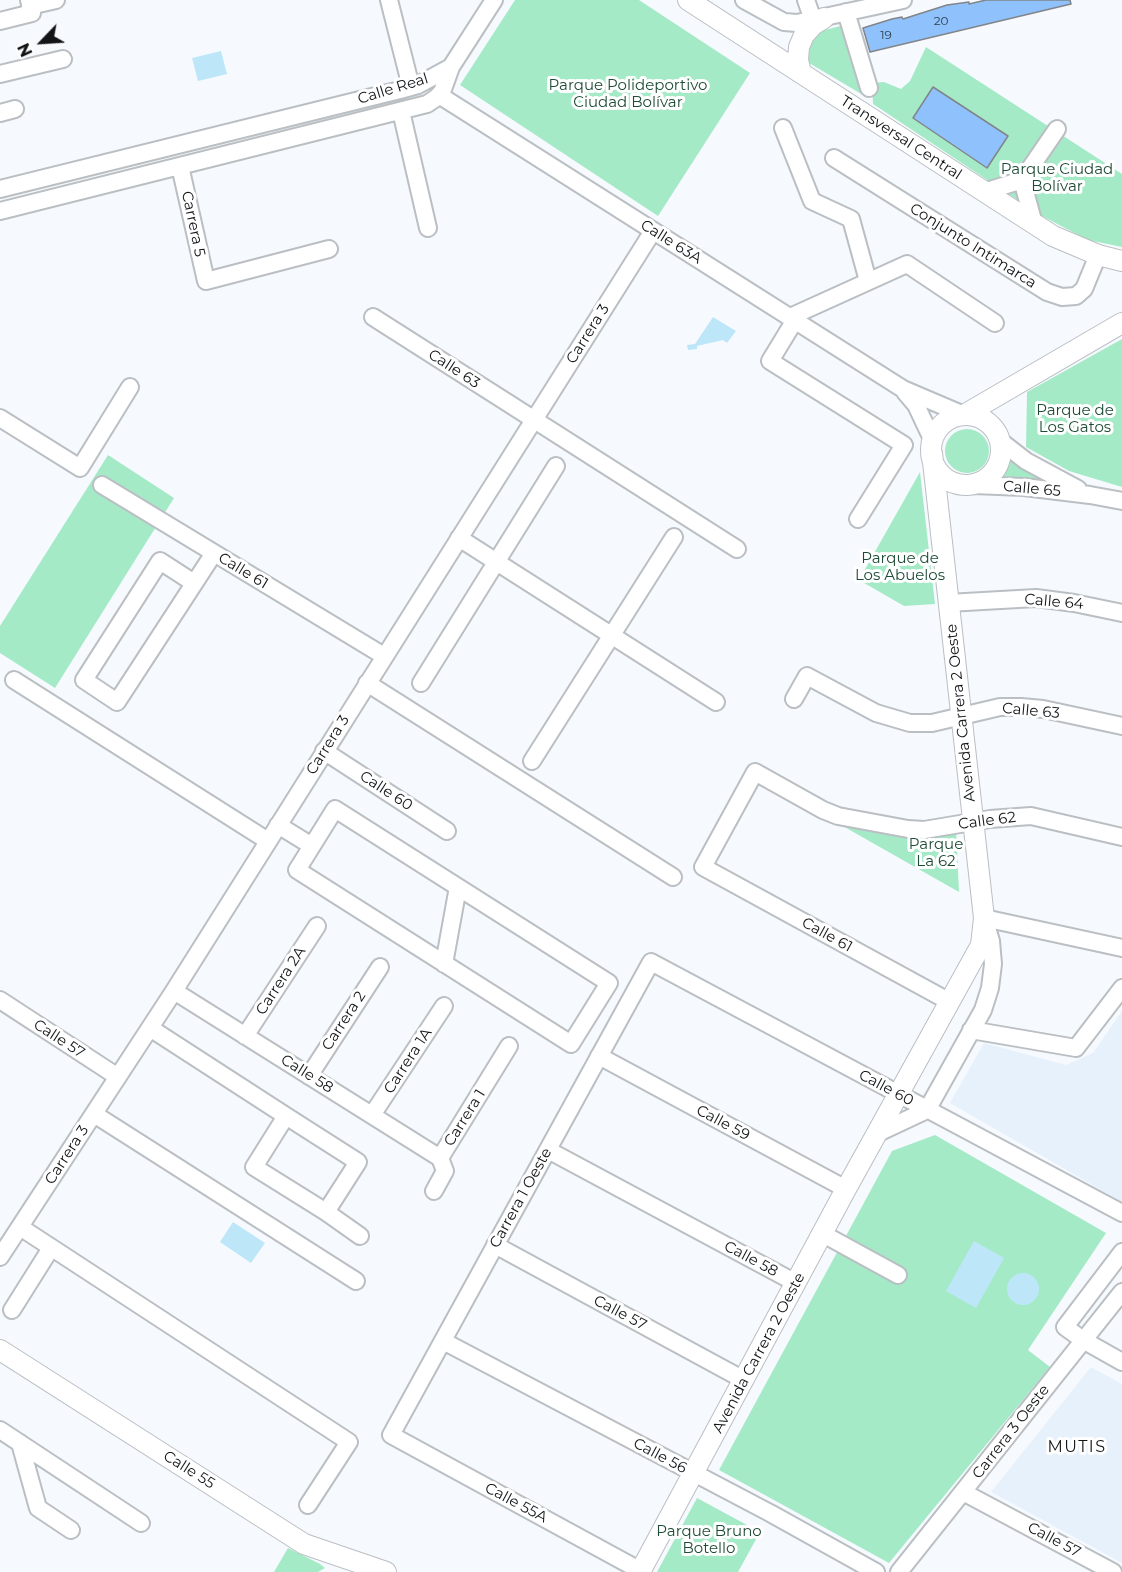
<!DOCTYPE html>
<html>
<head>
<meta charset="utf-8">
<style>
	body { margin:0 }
	#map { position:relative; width:1122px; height:1572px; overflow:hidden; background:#f6fafe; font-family:Montserrat,sans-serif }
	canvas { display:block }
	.north { position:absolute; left:12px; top:12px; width:60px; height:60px; -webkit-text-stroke:4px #fff; paint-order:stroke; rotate:245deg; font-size:16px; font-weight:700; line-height:24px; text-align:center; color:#121416 }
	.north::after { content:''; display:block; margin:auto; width:21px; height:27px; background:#121416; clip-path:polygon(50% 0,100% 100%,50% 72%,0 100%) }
</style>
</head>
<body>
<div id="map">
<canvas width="1122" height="1572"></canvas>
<div class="north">N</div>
</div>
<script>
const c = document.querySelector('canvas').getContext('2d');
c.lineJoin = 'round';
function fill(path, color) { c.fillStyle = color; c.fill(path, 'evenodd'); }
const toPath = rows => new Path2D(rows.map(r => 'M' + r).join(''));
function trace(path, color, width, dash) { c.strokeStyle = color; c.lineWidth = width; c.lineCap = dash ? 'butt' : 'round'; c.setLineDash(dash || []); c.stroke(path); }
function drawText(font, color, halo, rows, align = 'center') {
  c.font = font + ' Montserrat,sans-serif'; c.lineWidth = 6; c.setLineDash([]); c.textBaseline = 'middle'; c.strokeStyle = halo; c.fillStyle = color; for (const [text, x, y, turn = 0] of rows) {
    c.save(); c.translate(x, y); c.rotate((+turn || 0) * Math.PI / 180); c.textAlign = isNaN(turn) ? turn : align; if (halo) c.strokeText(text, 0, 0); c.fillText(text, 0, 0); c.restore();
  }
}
fill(toPath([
	[1122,1011,1122,1202,950,1103,984,1043,1066,1065,1093,1053],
	[1091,1367,1122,1384,1122,1563,991,1492]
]), '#e7f1fc');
fill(toPath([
	[515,0,639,0,750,73,658,216,460,85],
	[844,25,863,95,804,60,809,39,817,32],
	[926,47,1122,174,1122,247,1088,240,1040,215,873,104,872,83,884,82,901,89,910,81],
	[1122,339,1122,487,1069,471,1026,447,1027,392],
	'945 451a22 22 0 1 1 44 0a22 22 0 1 1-44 0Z',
	[108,455,174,498,55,688,0,653,0,626],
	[1007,457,1048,483,1001,478],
	[920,472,935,604,904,606,859,580],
	[841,825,956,829,959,892],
	[935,1135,1106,1233,1028,1350,1050,1367,889,1563,719,1470,892,1151],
	[697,1498,760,1532,738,1572,657,1572],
	[288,1548,320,1564,325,1568,318,1572,274,1572]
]), '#a5eac6');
fill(toPath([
	[221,51,227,74,198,81,192,58],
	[713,317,736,331,727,343,723,340,697,346,697,349,688,350,687,345,695,344],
	[233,1222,265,1243,251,1263,220,1242],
	[974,1241,1004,1258,976,1308,946,1291],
	'1007 1289a16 16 0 1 1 32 0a16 16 0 1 1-32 0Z'
]), '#bde7f9');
const building = toPath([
	[986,0,1070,0,1071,4,870,52,863,28,892,19,902,17,903,19,947,5,969,2,969,4,986,0],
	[933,87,1008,136,987,168,913,118,933,87]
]);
fill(building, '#8fc2fc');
trace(building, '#81858a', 1.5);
const minor = toPath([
	[389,0,411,87],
	[744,0,784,22,797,23,903,0],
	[806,0,813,20],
	[30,6,56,0],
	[846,12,869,88],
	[0,21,32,13,29,0],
	[0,74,63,59],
	[439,95,903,389,964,415],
	[401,111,428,228],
	[0,113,15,109],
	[783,128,812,201,851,219,868,281],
	[834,158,1047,292,1062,297,1076,296,1084,289,1098,255],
	[180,166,206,281,329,249],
	[1022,180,1057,129],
	[0,189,400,90,418,85,451,67],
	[984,192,1022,180,1034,224],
	[0,211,427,104,436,98,442,92,451,67,494,0],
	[373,317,737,549],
	[790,317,907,264,995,323],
	[795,320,770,361,904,445,858,519],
	[905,392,916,405,933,441],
	[0,418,80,468,130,387],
	[999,440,1026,461,1078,489],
	[102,485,384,656],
	[973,485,1024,487,1090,495,1122,501],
	[459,538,716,702],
	[194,583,160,561,84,680,117,702,214,553],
	[948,603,1036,598,1074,603,1122,613],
	[14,680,268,841],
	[367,683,673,877],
	[421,683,556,466],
	[794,699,807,676,876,713,910,723,932,723,1000,707,1021,707,1043,709,1122,726],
	[324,751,447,831],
	[532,761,674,537],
	[335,809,609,983,571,1044,297,870,335,809],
	[278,825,312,846],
	[444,964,458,887],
	[174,991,440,1158],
	[0,1000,118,1077],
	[950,1002,703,867,755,772,823,810,838,816,908,829,924,830,990,819,1031,816,1122,837],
	[150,1028,286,1116],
	[971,1030,1076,1048,1122,988],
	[245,1036,317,926],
	[599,1056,846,1189],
	[309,1076,380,967],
	[94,1114,356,1281],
	[372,1115,444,1006],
	[286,1116,358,1162,326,1212,254,1167,286,1116],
	[878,1133,927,1110,983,1010,990,988,993,964,991,941,984,918,1122,948],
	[548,1150,796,1283],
	[440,1158,509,1046],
	[434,1191,445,1171,440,1158],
	[326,1212,360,1236],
	[20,1227,349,1442,308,1505],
	[823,1234,898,1275],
	[495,1245,744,1380],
	[1122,1252,1065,1327,1083,1340,1122,1362],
	[0,1257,174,991,653,231],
	[12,1310,51,1248],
	[443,1341,770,1513,876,1572],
	[0,1430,141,1523],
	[20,1443,38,1508,71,1530],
	[963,1492,1113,1572],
	[641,1571,391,1435,651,962,1122,1213],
	[899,1572,1122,1292]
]);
const major = toPath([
	[688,0,1053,236,1098,255,1122,261],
	[801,73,798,60,799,47,804,35,813,25,824,18],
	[964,415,1122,323],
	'931 450a35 35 0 1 1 70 0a35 35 0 1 1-70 0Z',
	[0,1350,304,1544,386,1572],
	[640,1572,846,1189,981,945,984,918,932,453]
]);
trace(minor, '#babfc4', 20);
trace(major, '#babfc4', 22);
trace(minor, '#fff', 16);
trace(major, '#fff', 20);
drawText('12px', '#314050', null, [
	["20",941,21],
	["19",886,35]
]);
drawText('15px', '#1e4b36', '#fff', [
	["Parque Polideportivo",628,86],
	["Ciudad Bolívar",628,103],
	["Parque Ciudad",1057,170],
	["Bolívar",1057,187],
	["Parque de",1075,411],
	["Los Gatos",1075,428],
	["Parque de",900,559],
	["Los Abuelos",900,576],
	["Parque",936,845],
	["La 62",936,862],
	["Parque Bruno",709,1532],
	["Botello",709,1549]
]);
drawText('15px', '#121416', '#fff', [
	["Calle Real",393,89,-17],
	["Transversal Central",901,138,33],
	["Carrera 5",193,224,78],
	["Calle 63A",671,242,32],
	["Conjunto Intimarca",973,246,32],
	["Carrera 3",588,334,-58],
	["Calle 63",454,369,33],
	["Calle 65",1032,489,5],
	["Calle 61",243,571,31],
	["Calle 64",1054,602,5],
	["Calle 63",1031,711,5],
	["Avenida Carrera 2 Oeste",961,713,-96],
	["Carrera 3",328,745,-58],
	["Calle 60",386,791,33],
	["Calle 62",987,821,-7],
	["Calle 61",827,935,29],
	["Carrera 2A",281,981,-57],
	["Carrera 2",344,1021,-57],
	["Calle 57",59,1039,33],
	["Carrera 1A",408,1061,-57],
	["Calle 58",307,1074,32],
	["Calle 60",886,1088,28],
	["Carrera 1",465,1118,-58],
	["Calle 59",723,1123,28],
	["Carrera 3",67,1155,-57],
	["Carrera 1 Oeste",521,1198,-61],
	["Calle 58",751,1259,28],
	["Calle 57",620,1313,28],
	["Avenida Carrera 2 Oeste",759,1353,-62],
	["Carrera 3 Oeste",1011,1432,-52],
	["Calle 56",660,1456,28],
	["Calle 55",189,1470,32],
	["Calle 55A",516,1503,28],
	["Calle 57",1054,1540,28]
]);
c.letterSpacing = '1.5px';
drawText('16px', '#121416', '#fff', [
	["MUTIS",1077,1447]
]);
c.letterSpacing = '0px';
</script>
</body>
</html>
